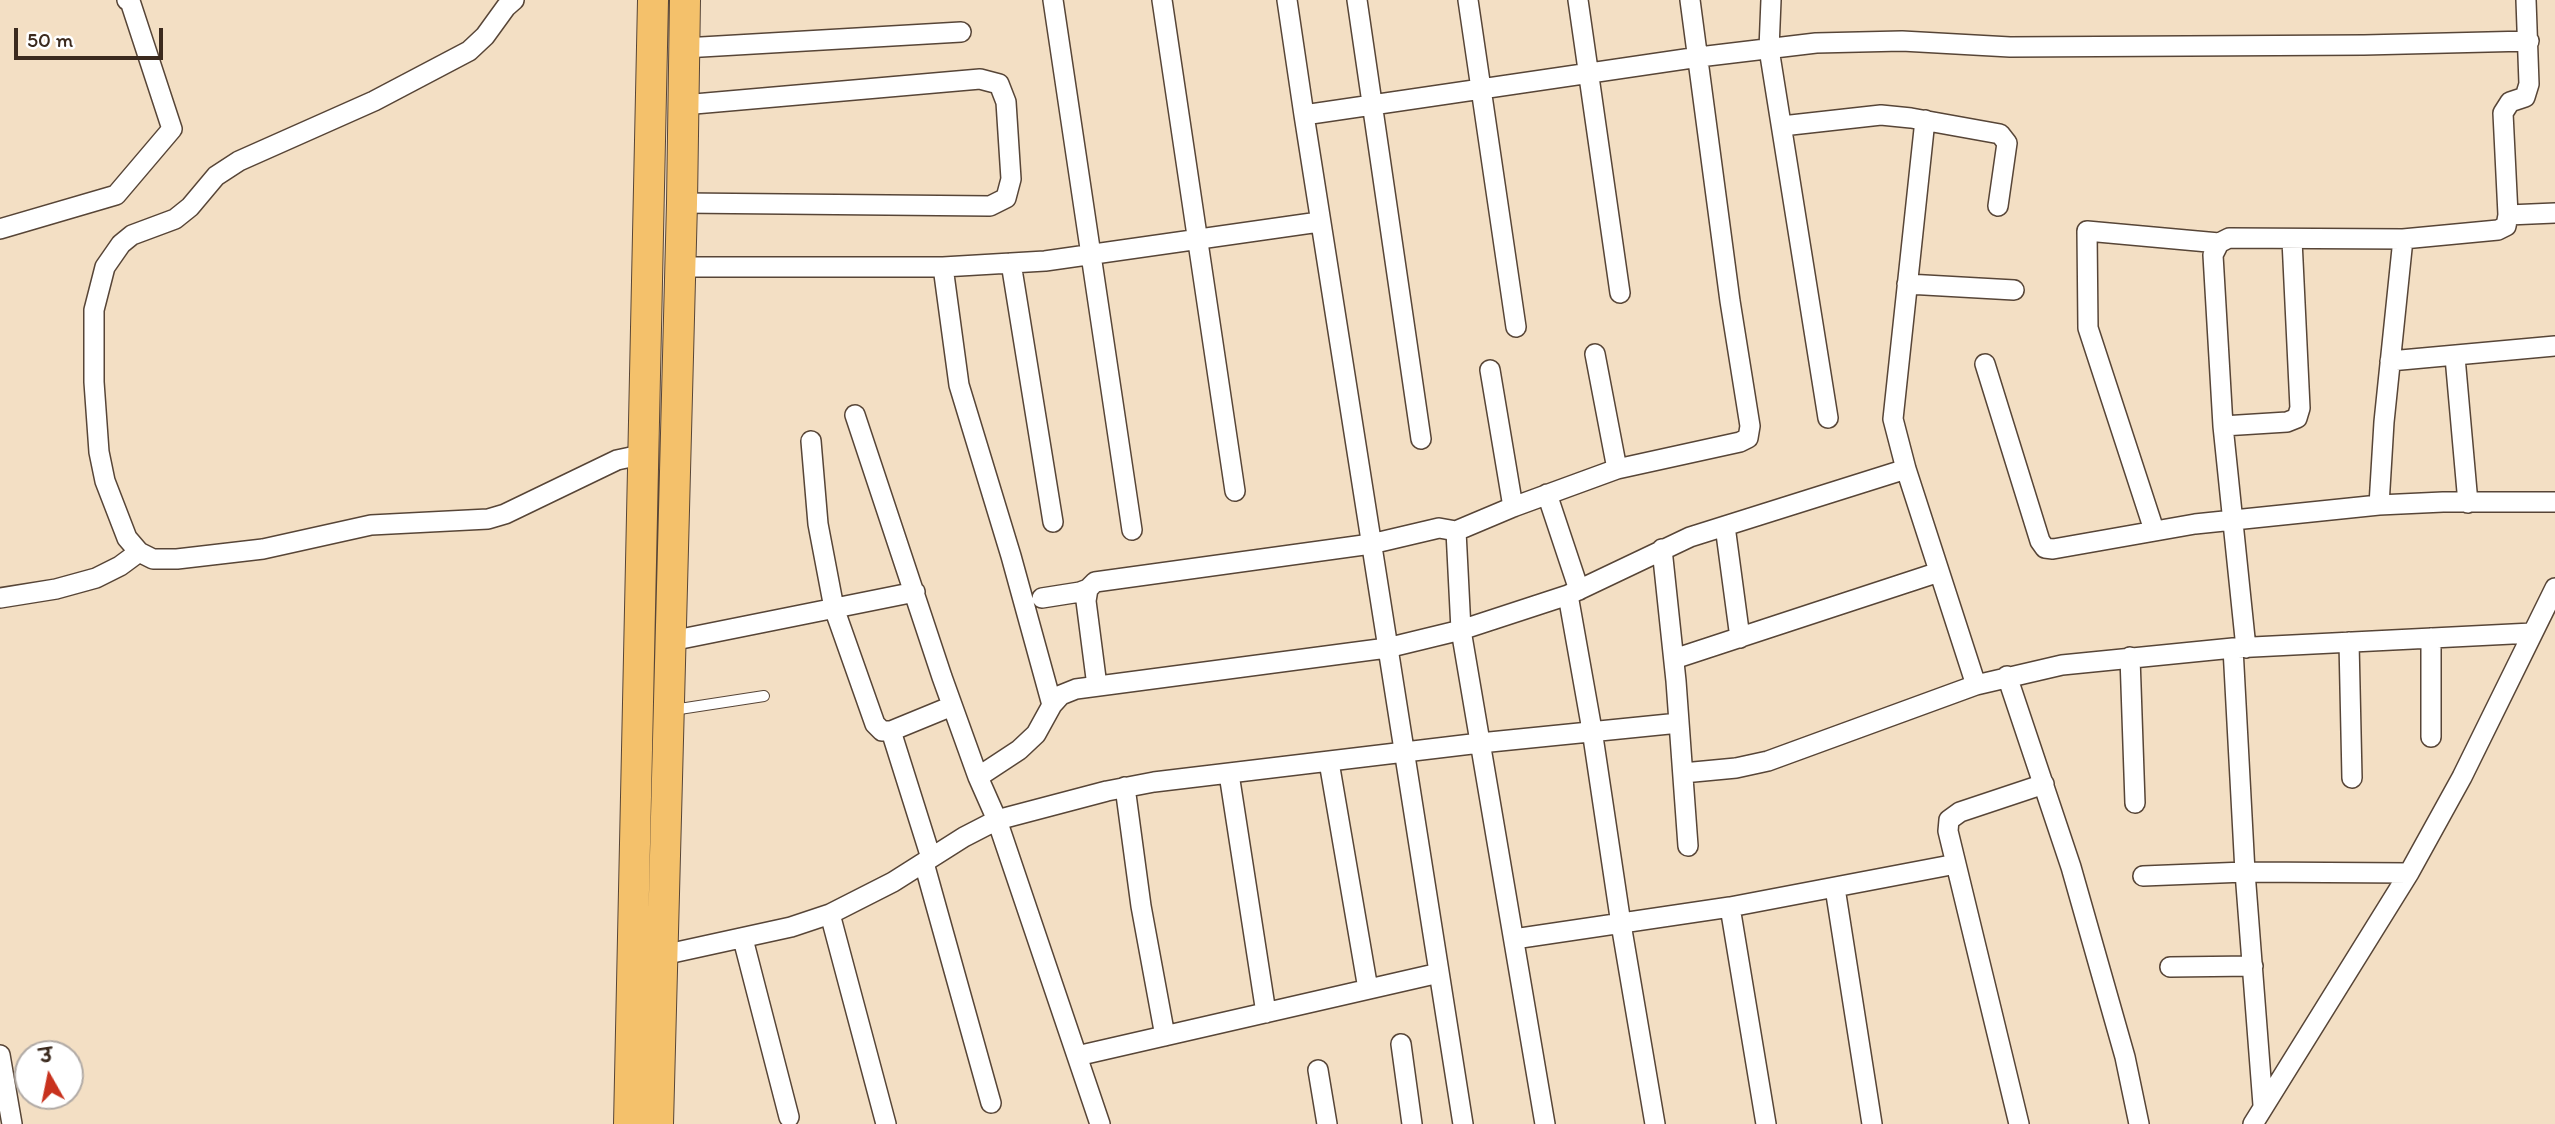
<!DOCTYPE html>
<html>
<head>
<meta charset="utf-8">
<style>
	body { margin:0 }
	#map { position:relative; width:2555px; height:1124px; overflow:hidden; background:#f3dfc4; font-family:Itim,"Playpen Sans Deva",sans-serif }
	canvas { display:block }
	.north { position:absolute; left:14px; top:1040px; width:70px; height:70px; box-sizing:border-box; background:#fff; border:2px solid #b1aaa5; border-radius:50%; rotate:351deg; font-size:19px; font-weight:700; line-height:28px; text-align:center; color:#3b2a1e }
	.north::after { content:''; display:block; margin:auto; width:24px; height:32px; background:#c8321e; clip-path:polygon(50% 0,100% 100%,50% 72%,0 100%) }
	.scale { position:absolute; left:14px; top:28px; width:149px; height:32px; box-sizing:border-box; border:4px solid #3b2a1e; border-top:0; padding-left:9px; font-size:21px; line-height:24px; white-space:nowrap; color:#3b2a1e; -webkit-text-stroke:5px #fff; paint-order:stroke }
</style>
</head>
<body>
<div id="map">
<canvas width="2555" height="1124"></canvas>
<div class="north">उ</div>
<div class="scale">50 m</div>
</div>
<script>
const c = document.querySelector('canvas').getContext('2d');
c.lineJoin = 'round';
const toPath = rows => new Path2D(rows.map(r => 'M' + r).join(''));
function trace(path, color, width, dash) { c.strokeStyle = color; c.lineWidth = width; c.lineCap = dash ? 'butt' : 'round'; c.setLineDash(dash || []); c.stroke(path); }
const lane = toPath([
	[673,710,764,696]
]);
const street = toPath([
	[514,0,506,7,485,36,469,51,374,101,239,161,216,176,190,207,175,219,132,235,121,244,105,267,94,310,94,382,99,452,105,481,127,538,139,552,153,559,177,559,263,549,371,525,488,519,505,514,617,460,645,454],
	[1053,0,1132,530],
	[1162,0,1235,491],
	[1287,0,1304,115,1699,57,1816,43,1902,41,2010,47,2364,45,2529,41],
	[1357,0,1421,439],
	[1468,0,1516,327],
	[1578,0,1620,293],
	[1771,0,1769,49,1828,418],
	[684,48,961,32],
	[1304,115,1463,1124],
	[1925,120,1893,419,1906,469,1976,685],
	[1782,126,1881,115,1911,118,2000,134,2007,143,1998,206],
	[682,203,990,206,1006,198,1011,179,1006,102,999,84,980,79,683,105],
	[2508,215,2555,213],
	[0,229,116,195,172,129,130,1,127,0],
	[1011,263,1053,522],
	[680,267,943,267,1045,261,1319,222],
	[943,267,959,385,1011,556,1052,705],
	[1907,284,2014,290],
	[1595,354,1617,469],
	[2455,357,2468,503],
	[2390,361,2555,346],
	[1985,364,2040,541,2045,548,2053,549,2195,524,2379,505,2443,502,2555,502],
	[1490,370,1513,507],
	[855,415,942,677,978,777,997,820,1100,1124],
	[2223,426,2287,422,2297,418,2300,408,2292,240],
	[811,441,818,524,834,608,875,724,882,731,891,731,952,706],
	[1547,494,1579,590],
	[2379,505,2384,422,2403,239],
	[1725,526,1740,638],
	[2154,530,2088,328,2087,231,2219,243],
	[1456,531,1461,630,1545,1124],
	[1662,549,1676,681,1688,846],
	[1568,595,1592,730,1621,924,1655,1124],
	[0,598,56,589,96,578,120,566,139,552],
	[1042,598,1080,592,1088,589],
	[2431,638,2431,737],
	[671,641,915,592],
	[2349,642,2352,778],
	[2233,648,2245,872,2263,1105],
	[2246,648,2223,426,2213,255,2219,243,2229,238,2403,239,2498,230,2506,226,2508,215,2503,113,2510,102,2525,97,2529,84,2526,0],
	[2130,657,2135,803],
	[1674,659,1939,572],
	[2007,676,2071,867,2125,1057,2139,1124],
	[1097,686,1086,601,1088,589,1095,582,1371,544,1439,528,1456,531,1513,507,1617,469,1740,442,1748,438,1750,426,1730,301,1690,0],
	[891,731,931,858],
	[1329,762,1368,989],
	[1683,773,1736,768,1768,761,1976,685,2062,665,2233,648,2532,633],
	[1229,774,1266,1013],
	[978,777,1019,750,1036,734,1052,705,1061,695,1076,689,1387,648,1461,630,1568,595,1690,537,1906,469],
	[1125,787,1141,906,1165,1036],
	[924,863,991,1103],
	[2143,876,2245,872,2409,873],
	[1835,888,1872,1124],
	[1730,907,1766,1124],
	[830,914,886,1124],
	[743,939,789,1117],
	[1514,939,1730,907,1956,864],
	[663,955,791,927,830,914,893,882,964,837,997,820,1107,791,1154,782,1480,743,1679,723],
	[2170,967,2253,966],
	[1401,1044,1412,1124],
	[0,1055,12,1124],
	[1077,1056,1439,973],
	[1318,1070,1327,1124],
	[2019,1124,1948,831,1949,820,1960,812,2044,784],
	[2253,1124,2409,873,2462,777,2555,588]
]);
const primary = toPath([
	[629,1124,653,0],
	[658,1124,682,203,685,0]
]);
trace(lane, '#574537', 12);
trace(street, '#574537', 22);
trace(primary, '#574537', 32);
trace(lane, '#fff', 10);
trace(street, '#fff', 19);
trace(primary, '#f4c16b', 30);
</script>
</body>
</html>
